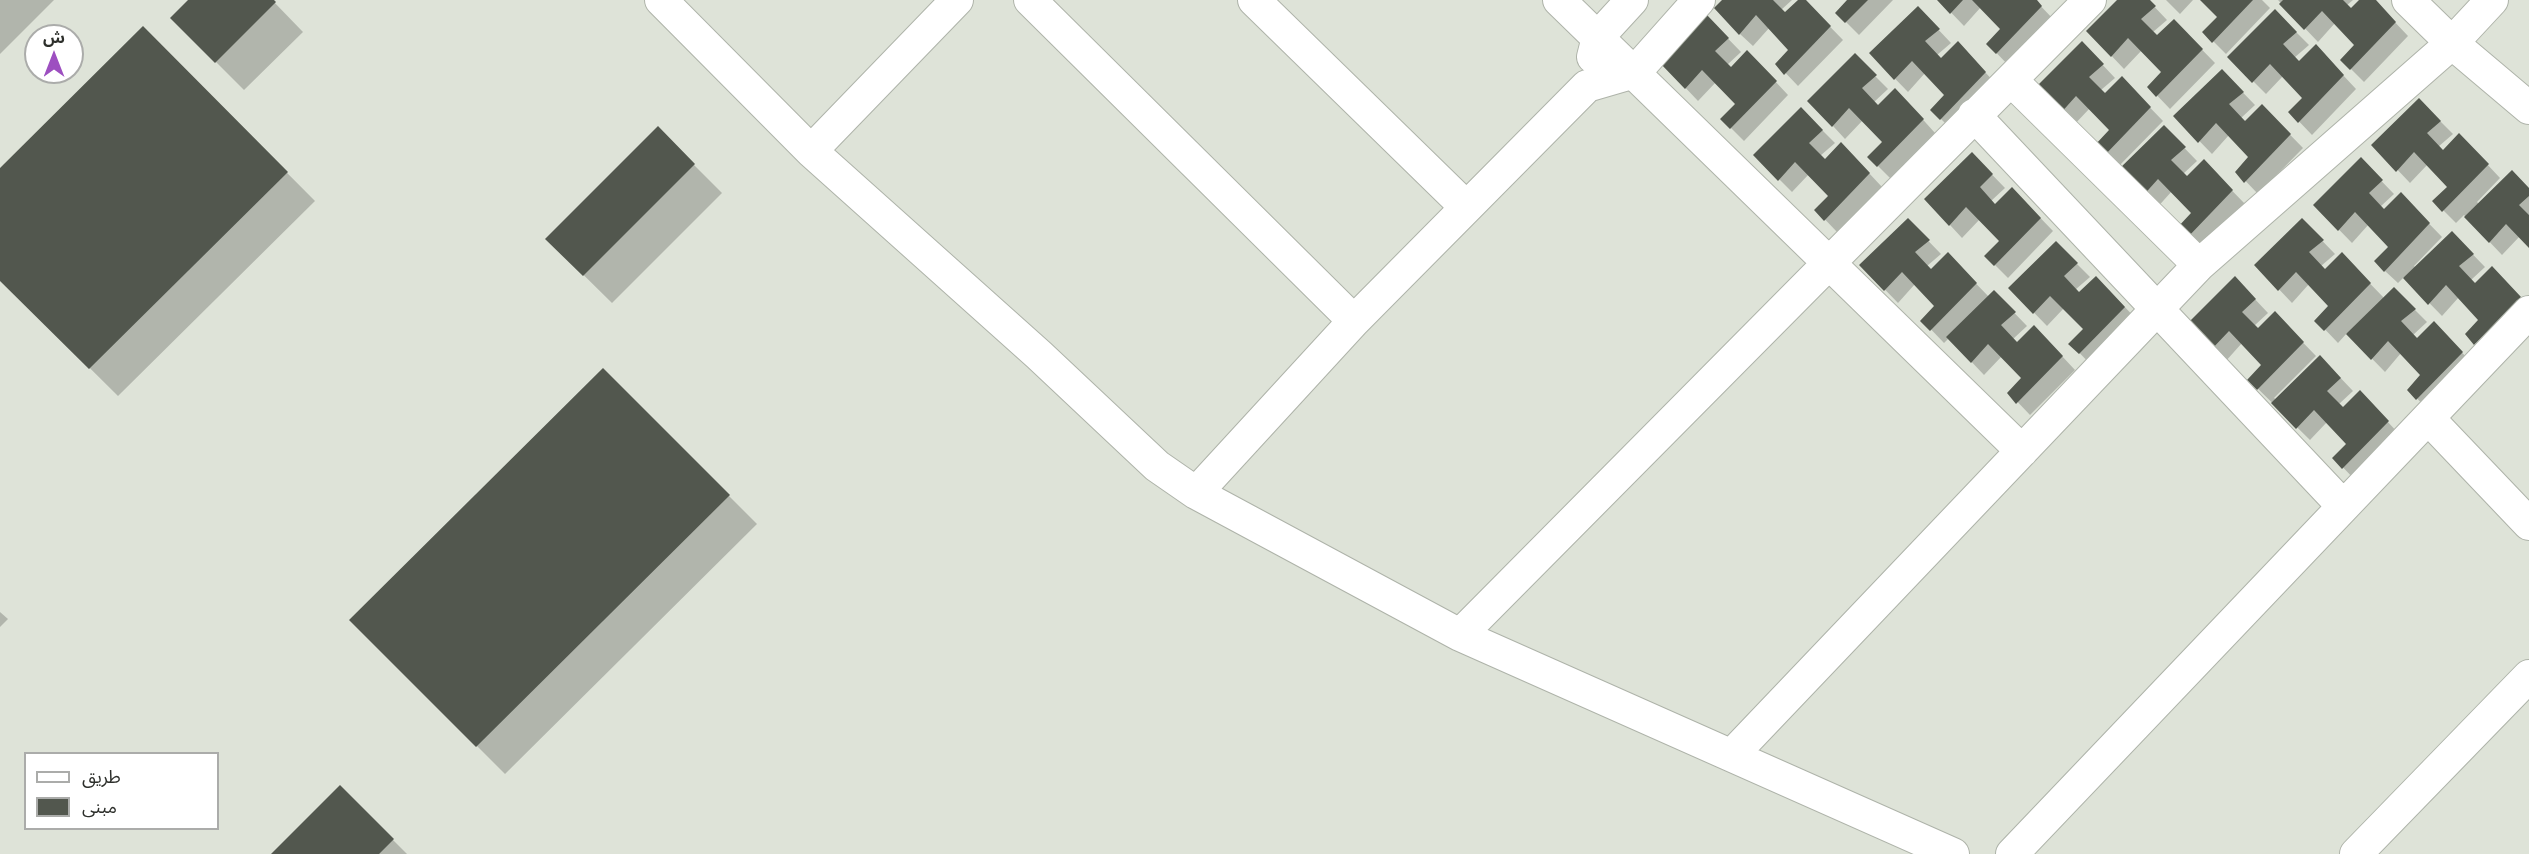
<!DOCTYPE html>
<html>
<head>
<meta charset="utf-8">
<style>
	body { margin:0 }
	#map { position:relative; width:2529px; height:854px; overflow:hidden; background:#dee3d8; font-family:Roboto,"Noto Sans Arabic",sans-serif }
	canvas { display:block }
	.legend { position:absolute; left:24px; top:752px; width:195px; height:78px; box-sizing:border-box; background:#fff; border:2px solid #abacaa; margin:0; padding:8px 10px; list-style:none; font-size:18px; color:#2d2f2b }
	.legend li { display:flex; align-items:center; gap:12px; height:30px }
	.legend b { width:30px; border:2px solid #abacaa }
	.north { position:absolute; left:24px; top:24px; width:60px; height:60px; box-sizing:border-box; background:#fff; border:2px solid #abacaa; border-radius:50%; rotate:0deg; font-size:16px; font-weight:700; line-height:24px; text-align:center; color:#2d2f2b }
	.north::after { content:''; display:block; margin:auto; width:21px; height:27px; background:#9d4fc0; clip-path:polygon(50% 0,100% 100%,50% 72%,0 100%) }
</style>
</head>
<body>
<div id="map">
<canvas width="2529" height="854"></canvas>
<ul class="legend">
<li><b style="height:8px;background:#fff"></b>طريق</li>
<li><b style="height:16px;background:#52574e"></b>مبنى</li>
</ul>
<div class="north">ش</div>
</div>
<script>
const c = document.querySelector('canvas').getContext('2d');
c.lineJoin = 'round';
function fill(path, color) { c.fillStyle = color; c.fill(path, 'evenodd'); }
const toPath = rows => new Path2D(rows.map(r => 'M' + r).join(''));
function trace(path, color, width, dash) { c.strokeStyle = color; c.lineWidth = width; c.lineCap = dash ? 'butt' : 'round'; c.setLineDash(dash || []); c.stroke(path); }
fill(toPath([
	[0,0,54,0,0,54],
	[190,0,272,0,303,32,244,90,172,18],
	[1724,0,1792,0,1781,10,1785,14,1800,0,1804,0,1843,40,1798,86,1777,64,1790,50,1770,27,1753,46,1740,34],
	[1849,0,1893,0,1859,35,1837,13],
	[1939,0,2035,0,2054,20,2009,66,1988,44,2002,29,1981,7,1964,26],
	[2119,0,2148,0,2167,20,2153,32,2157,37,2174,21,2215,63,2170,109,2149,87,2163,72,2142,50,2124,69,2088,31],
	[2166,0,2193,0,2180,14],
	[2202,0,2262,0,2270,8,2226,54,2204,32,2219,17],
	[2278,0,2353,0,2346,6,2351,10,2361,0,2374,0,2408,36,2364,82,2342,60,2357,45,2335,23,2318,42],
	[1918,8,1951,43,1937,55,1941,60,1970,56,1998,86,1954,132,1932,110,1946,95,1925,73,1908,92,1871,54],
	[2275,11,2309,45,2294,58,2299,63,2328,59,2356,89,2312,135,2290,112,2304,98,2283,76,2266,94,2229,57],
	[1707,17,1741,52,1727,65,1731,69,1760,65,1788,95,1744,141,1722,119,1737,104,1716,82,1698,101,1662,63],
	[143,28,315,201,118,396,0,279,0,170],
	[2082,43,2115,78,2101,90,2105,95,2134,91,2163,121,2118,167,2105,154,2111,130,2090,108,2073,126,2036,89],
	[1855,56,1888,89,1874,102,1878,106,1908,103,1935,133,1891,179,1869,157,1884,142,1863,120,1845,139,1833,126],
	[2222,71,2255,105,2241,118,2246,122,2262,106,2303,148,2258,194,2237,172,2251,157,2229,135,2212,154,2175,116],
	[2419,100,2453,134,2438,147,2443,152,2472,148,2500,178,2477,202,2479,204,2529,190,2529,246,2520,236,2502,255,2464,215,2456,223,2434,201,2449,187,2428,164,2410,183,2374,145],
	[1801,109,1835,143,1820,156,1825,161,1854,157,1882,187,1837,232,1816,210,1830,196,1809,174,1792,192,1755,155],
	[2164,127,2197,161,2183,174,2187,178,2216,174,2245,204,2200,250,2179,228,2193,213,2172,191,2155,210,2142,197],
	[658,129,722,193,612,303,547,239],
	[1972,154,2005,188,1991,201,1996,206,2025,202,2053,231,2008,278,1986,256,2001,241,1980,219,1962,238,1950,225],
	[2361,160,2394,194,2380,207,2385,211,2413,207,2442,237,2414,266,2416,268,2452,233,2485,267,2471,280,2489,332,2521,299,2529,307,2488,356,2467,334,2481,320,2459,297,2442,316,2404,277,2398,283,2385,271,2390,247,2369,224,2352,243,2315,205],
	[1908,220,1941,254,1927,266,1931,271,1960,267,1989,297,1994,292,2027,326,2013,339,2017,344,2047,340,2075,370,2030,415,2009,393,2023,378,2002,356,1984,375,1949,338,1944,343,1923,321,1936,306,1915,284,1898,303,1861,265],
	[2302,220,2335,254,2321,266,2325,271,2354,267,2384,298,2394,289,2427,322,2413,335,2418,340,2434,324,2475,366,2430,412,2409,390,2423,375,2401,353,2385,372,2347,333,2338,343,2317,321,2330,306,2309,284,2292,303,2256,265],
	[2056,243,2090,277,2075,290,2079,294,2109,290,2137,320,2092,366,2071,344,2085,329,2064,308,2047,326,2010,288],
	[2235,278,2268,313,2254,326,2258,330,2287,326,2316,356,2274,398,2277,400,2333,370,2353,391,2339,404,2343,409,2372,405,2400,435,2356,481,2334,458,2349,444,2327,422,2310,440,2249,380,2263,365,2242,343,2225,362,2212,349],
	[603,370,757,524,505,774,351,620],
	[0,612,8,619,0,627],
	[340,787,407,854,273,854]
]), '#0003');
fill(toPath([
	[188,0,274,0,276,2,215,63,170,18],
	[1722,0,1773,0,1785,12,1798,0,1806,0,1831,26,1784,75,1775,64,1788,50,1756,15,1739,35,1714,8],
	[1847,0,1868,0,1845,23,1835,13],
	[1937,0,1963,0,1950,14],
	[1972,0,2037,0,2042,6,1996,54,1986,44,2000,29],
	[2117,0,2150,0,2156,6,2141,19,2157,35,2174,19,2203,49,2156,97,2147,87,2161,72,2128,38,2111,57,2086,31],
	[2200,0,2253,0,2212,43,2202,32,2217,17],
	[2283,0,2343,0,2351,8,2359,0,2376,0,2396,22,2350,70,2340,60,2354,45,2322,11,2304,30,2279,4],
	[1918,6,1940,29,1925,41,1941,58,1958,41,1986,72,1940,120,1930,110,1944,95,1912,61,1894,80,1869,53],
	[2275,9,2297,32,2283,44,2299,61,2316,44,2344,75,2298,123,2288,112,2302,98,2270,64,2252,83,2227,57],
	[1707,15,1729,38,1715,51,1731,67,1747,50,1777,81,1730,129,1720,119,1735,104,1702,70,1685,89,1660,63],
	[143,26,288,172,89,369,0,281,0,168],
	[2082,41,2104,64,2089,77,2105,93,2122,76,2151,107,2104,156,2095,145,2109,130,2076,96,2059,115,2034,89],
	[1855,53,1877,75,1862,88,1878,105,1895,88,1924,119,1877,167,1867,157,1882,142,1849,108,1832,127,1807,101],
	[2222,69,2244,92,2229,104,2245,121,2262,104,2291,134,2244,183,2235,172,2248,157,2216,123,2198,143,2173,116],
	[2419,98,2441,121,2427,133,2443,150,2459,133,2489,164,2442,212,2432,201,2447,187,2414,152,2396,172,2371,145],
	[1801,107,1823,130,1809,143,1825,159,1841,142,1870,173,1824,221,1814,210,1828,196,1795,162,1778,181,1753,155],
	[2164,125,2186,147,2171,160,2187,176,2204,159,2233,190,2187,238,2177,228,2191,213,2158,179,2141,198,2116,172],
	[658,126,695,164,583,276,545,239],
	[1972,152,1993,174,1980,187,1995,204,2012,187,2041,218,1994,266,1984,256,1999,241,1966,207,1949,226,1924,199],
	[2361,157,2383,180,2369,193,2384,209,2401,192,2430,223,2384,272,2374,261,2388,247,2355,212,2338,231,2313,205],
	[2512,170,2529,188,2529,196,2519,205,2529,215,2529,248,2506,224,2489,243,2464,217],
	[1908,218,1930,240,1915,252,1931,269,1948,252,1977,283,1930,331,1920,321,1934,306,1902,272,1884,291,1859,265],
	[2302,218,2324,240,2309,252,2325,269,2342,252,2371,283,2324,331,2314,321,2328,306,2296,272,2278,291,2254,265],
	[2452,231,2474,254,2459,266,2475,283,2492,266,2521,297,2474,345,2465,334,2478,320,2446,285,2428,305,2403,278],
	[2056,241,2078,263,2064,276,2079,292,2096,276,2125,307,2079,354,2068,344,2083,329,2050,296,2033,314,2008,288],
	[2235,276,2256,299,2242,312,2258,328,2275,311,2304,342,2257,390,2247,380,2261,365,2229,331,2211,350,2187,324],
	[2394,287,2416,309,2401,321,2417,338,2434,321,2463,352,2416,400,2407,390,2420,375,2388,341,2371,360,2346,334],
	[1994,290,2016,312,2001,325,2017,342,2034,325,2063,356,2016,404,2007,393,2021,378,1988,344,1971,363,1946,337],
	[2320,355,2341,378,2327,391,2343,407,2360,390,2389,421,2342,469,2332,458,2346,444,2314,410,2296,429,2271,403],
	[603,368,730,495,476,747,349,620],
	[340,785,394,839,379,854,271,854]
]), '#52574e');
const street = toPath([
	[661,0,811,151,1039,355,1157,466,1196,493,1460,635,1953,854],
	[1030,0,1354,321],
	[1254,0,1466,207],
	[1559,0,2022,451],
	[2408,0,2452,43,2529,108],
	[1593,57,1598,37,1632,0],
	[2012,81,2199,265],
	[1974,115,2343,506],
	[811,151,957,0],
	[2428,418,2529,524],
	[1196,493,1354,321,1587,86,1635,72,1699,0],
	[1460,635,2090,0],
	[1732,755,2199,265,2452,43,2492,0],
	[2012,854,2529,312],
	[2356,854,2529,676]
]);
trace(street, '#aeb3a9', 34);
trace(street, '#fff', 32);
</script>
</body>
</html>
